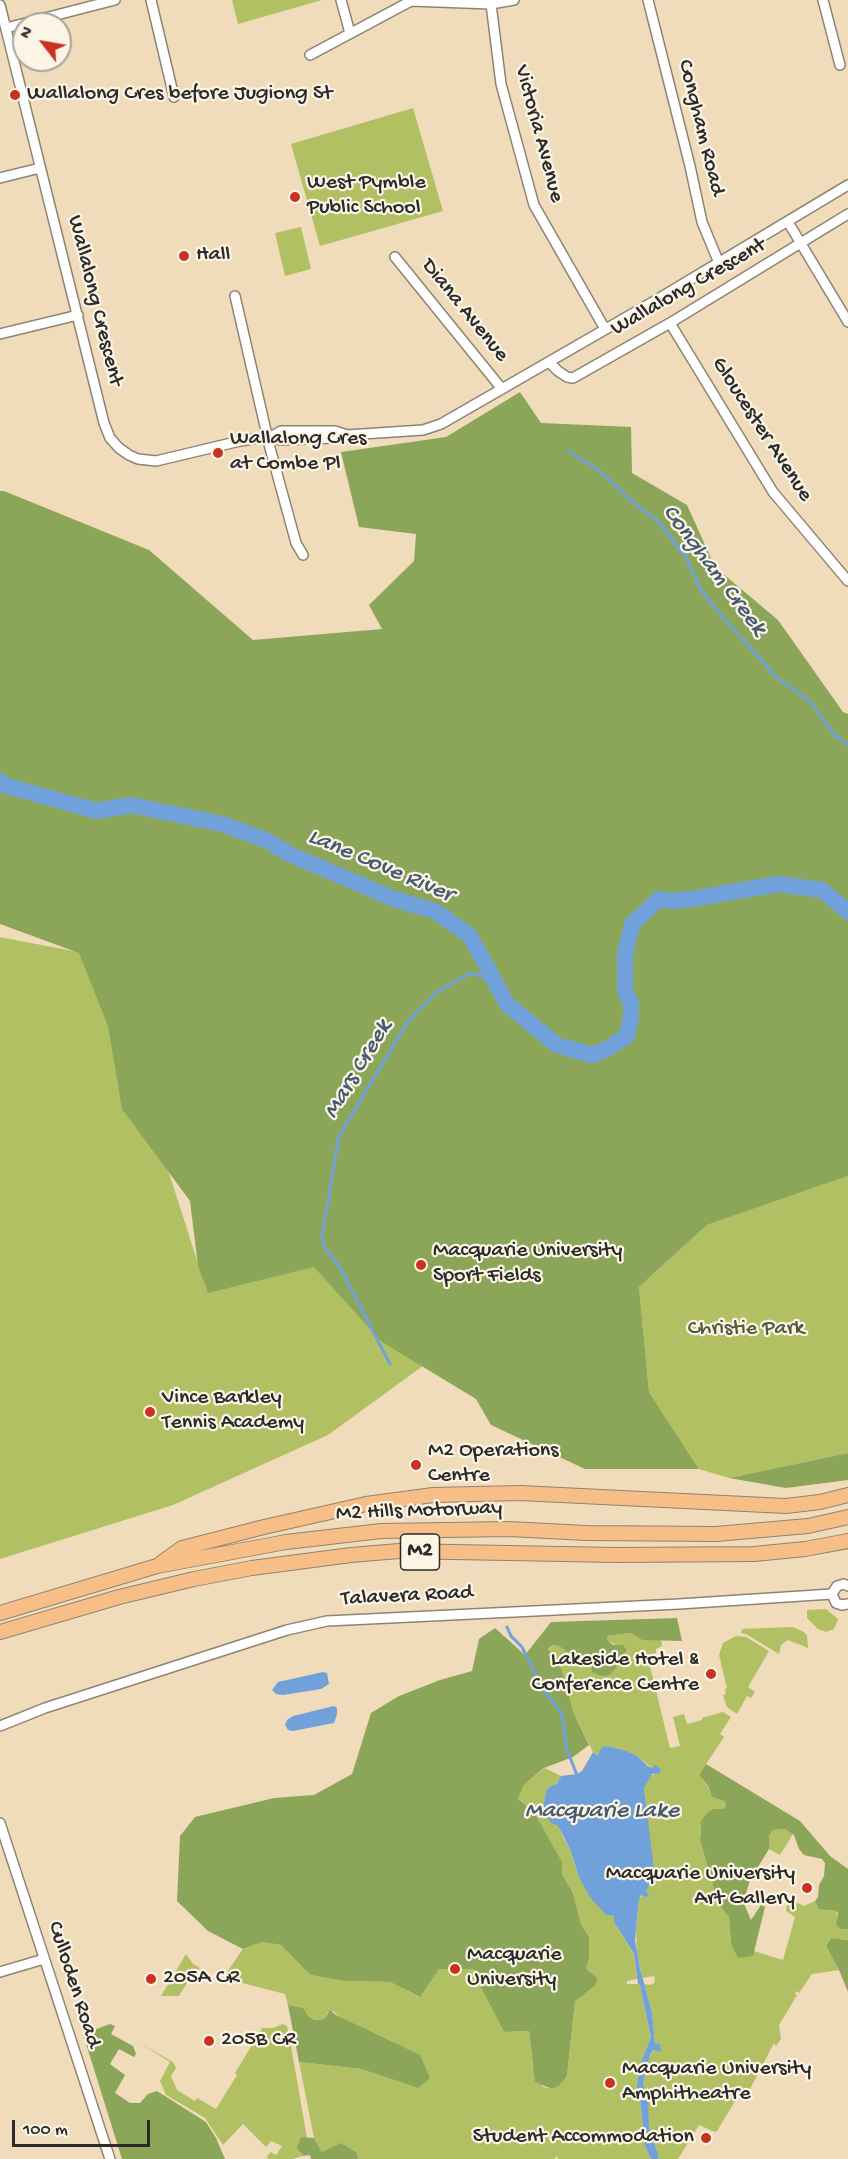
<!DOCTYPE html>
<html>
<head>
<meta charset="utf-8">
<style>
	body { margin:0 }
	#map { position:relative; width:848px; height:2159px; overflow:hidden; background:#f0dcbb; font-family:"Gochi Hand",sans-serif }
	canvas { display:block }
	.north { position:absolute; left:12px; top:12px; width:60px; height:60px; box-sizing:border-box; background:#fcf5e5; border:2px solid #a8a49b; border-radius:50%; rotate:301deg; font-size:16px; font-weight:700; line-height:24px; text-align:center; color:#2b2b2b }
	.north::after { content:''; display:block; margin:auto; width:21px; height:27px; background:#c8321e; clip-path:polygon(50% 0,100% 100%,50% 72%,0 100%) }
	.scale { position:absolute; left:12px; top:2120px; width:138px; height:27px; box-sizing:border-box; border:3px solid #2b2b2b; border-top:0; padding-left:8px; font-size:18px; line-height:21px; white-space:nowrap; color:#2b2b2b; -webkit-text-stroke:4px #fcf5e5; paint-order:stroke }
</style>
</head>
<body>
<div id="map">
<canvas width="848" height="2159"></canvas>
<div class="north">N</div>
<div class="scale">100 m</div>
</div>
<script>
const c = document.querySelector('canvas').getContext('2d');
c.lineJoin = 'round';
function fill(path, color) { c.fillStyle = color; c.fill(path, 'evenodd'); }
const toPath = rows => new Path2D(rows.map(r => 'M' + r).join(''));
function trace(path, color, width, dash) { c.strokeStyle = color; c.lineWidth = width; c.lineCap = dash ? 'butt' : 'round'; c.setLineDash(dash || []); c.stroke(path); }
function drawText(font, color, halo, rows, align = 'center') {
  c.font = font + ' "Gochi Hand",sans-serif'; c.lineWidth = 4.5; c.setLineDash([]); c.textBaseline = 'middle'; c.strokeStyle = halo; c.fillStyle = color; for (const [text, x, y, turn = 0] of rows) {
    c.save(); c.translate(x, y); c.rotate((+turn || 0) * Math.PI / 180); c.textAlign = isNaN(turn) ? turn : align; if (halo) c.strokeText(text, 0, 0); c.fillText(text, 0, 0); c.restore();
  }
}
fill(toPath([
	[232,0,322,0,238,24],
	[413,108,443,211,320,246,291,144],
	[301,227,311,269,285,276,275,233],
	[0,937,99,956,206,1288,572,1175,593,1242,328,1435,173,1505,0,1559],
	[848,1176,848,1453,729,1478,699,1469,649,1392,639,1287,707,1225],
	[826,1609,838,1619,834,1629,826,1632,818,1629,807,1618,807,1610],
	[793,1627,804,1632,807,1635,808,1648,788,1640,781,1645,779,1654,746,1634,741,1633,742,1629],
	[630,1633,642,1640,661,1640,662,1646,656,1649,656,1653,652,1655,653,1661,649,1662,670,1748,680,1746,673,1717,684,1714,687,1724,702,1720,702,1718,723,1712,731,1717,720,1734,724,1737,699,1775,708,1787,712,1797,724,1801,726,1805,724,1809,714,1809,700,1828,700,1840,718,1902,729,1917,731,1944,783,1960,795,1917,786,1911,787,1905,795,1902,804,1906,815,1901,819,1909,836,1911,841,1929,848,1929,848,1940,831,1938,826,1946,839,1970,812,1974,799,1993,796,1991,795,1994,797,1995,779,2025,781,2039,776,2046,774,2043,749,2091,738,2096,717,2131,715,2132,699,2125,678,2159,658,2159,658,2154,649,2126,648,2111,643,2083,647,2063,650,2054,655,2050,655,2043,652,2013,644,1984,650,1985,654,1983,655,1980,654,1976,643,1978,642,1975,637,1952,636,1930,639,1899,646,1891,652,1878,644,1788,650,1776,655,1774,652,1768,636,1755,624,1750,606,1746,599,1754,596,1755,593,1752,574,1714,562,1670,548,1650,553,1645,559,1646,571,1655,590,1658,591,1668,618,1666,624,1658,618,1646,608,1641,607,1636],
	[736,1636,746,1637,769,1651,748,1687,755,1692,751,1698,747,1696,737,1714,727,1707,723,1695,726,1694,725,1689,727,1688,719,1655,723,1643],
	[545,1768,561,1776,557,1784,550,1786,545,1796,545,1815,557,1825,571,1852,579,1877,606,1915,614,1916,614,1922,634,1955,637,1979,627,1981,627,1984,638,1984,640,1986,651,2037,640,2065,636,2091,640,2098,645,2146,651,2159,558,2159,557,2156,554,2159,358,2159,357,2153,322,2152,314,2138,299,2062,361,2069,418,2088,333,2011,328,2012,324,2019,315,2020,308,2016,302,2008,288,2005,285,1994,223,1978,243,1949,262,1942,281,1945,310,1975,344,1981,390,1982,419,1997,439,1969,474,1969,478,1982,504,2032,529,2031,533,2067,543,2087,552,2089,559,2086,567,2076,575,2000,596,1985,591,1972,586,1968,589,1959,589,1937,581,1924,573,1893,562,1874,547,1837,534,1812,518,1799,524,1785],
	[785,1829,793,1834,780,1855,769,1849,769,1836,773,1830],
	[186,1954,193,1964,200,1968,195,1976,192,1975,179,1996,161,1996],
	[283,2024,287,2026,290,2040,307,2138,301,2137,300,2153,303,2156,292,2159,268,2159,267,2156,271,2152,276,2155,282,2146,271,2141,266,2147,243,2124,223,2145,205,2118,166,2095,160,2081,170,2062,138,2042,173,2062,176,2068,171,2076,177,2090,195,2101,197,2098,216,2109,237,2075,235,2073,262,2028,273,2028]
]), '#b1c063');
fill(toPath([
	[520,392,541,423,631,427,632,473,687,505,715,567,778,620,843,712,848,714,848,1176,707,1225,639,1287,649,1392,699,1469,585,1469,491,1425,476,1399,382,1342,314,1267,208,1293,198,1266,190,1201,122,1109,108,1026,79,953,0,924,0,491,4,491,149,550,253,640,382,629,369,605,414,561,416,534,359,527,341,452,446,437],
	[848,1453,848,1480,786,1488,729,1478],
	[677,1618,682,1641,642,1640,630,1633,607,1636,608,1641,613,1645,623,1645,626,1649,624,1658,610,1675,602,1676,592,1672,590,1658,571,1655,559,1646,553,1645,548,1649,562,1670,574,1714,589,1745,573,1757,544,1768,524,1785,518,1799,534,1812,562,1862,562,1874,573,1893,581,1924,589,1937,589,1959,586,1968,597,1978,596,1985,575,2001,567,2076,559,2086,552,2089,535,2082,529,2031,504,2032,478,1982,474,1969,439,1969,420,1997,390,1982,344,1981,310,1975,281,1945,262,1942,243,1949,208,1931,177,1901,180,1836,195,1817,274,1798,314,1795,352,1774,371,1713,399,1696,440,1680,472,1671,479,1639,495,1628,525,1655,551,1622],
	[706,1764,800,1821,830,1856,848,1869,848,1929,841,1929,836,1925,838,1913,836,1911,819,1909,815,1901,818,1897,819,1885,824,1876,825,1863,822,1859,804,1855,799,1849,794,1835,785,1829,773,1830,769,1836,769,1849,750,1880,745,1897,745,1906,751,1920,761,1905,765,1907,753,1956,738,1958,731,1944,729,1917,718,1903,700,1840,701,1821,707,1813,714,1809,724,1809,726,1805,724,1801,712,1797,708,1786,699,1775],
	[831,1938,848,1940,848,1992,839,1970,826,1946],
	[288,2005,303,2008,308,2016,315,2020,324,2019,330,2010,336,2015,420,2055,430,2078,418,2088,361,2069,299,2062],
	[110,2024,115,2026,111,2034,133,2046,136,2054,134,2057,119,2049,110,2064,125,2075,115,2093,130,2103,140,2103,148,2094,157,2091,206,2122,216,2138,225,2159,122,2159,83,2034],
	[301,2137,314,2138,322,2152,341,2143,357,2153,358,2159,311,2159,310,2155,303,2156,297,2148]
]), '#8ca659');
fill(toPath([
	[323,1672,327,1673,329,1684,321,1689,283,1695,276,1694,272,1690,278,1682],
	[334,1706,337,1708,337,1714,334,1723,293,1731,288,1730,285,1725,287,1720,293,1716],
	[606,1746,624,1750,636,1755,648,1766,652,1768,656,1765,661,1770,660,1773,652,1774,644,1788,654,1870,651,1882,646,1891,649,1896,646,1897,641,1895,639,1899,635,1940,640,1968,652,2013,655,2043,660,2044,661,2052,654,2050,650,2054,643,2083,648,2100,649,2127,658,2154,658,2159,651,2159,645,2146,640,2098,636,2091,640,2065,651,2037,640,1986,638,1984,634,1954,614,1922,614,1916,606,1915,590,1897,579,1877,571,1852,564,1837,557,1825,551,1823,543,1810,546,1791,550,1786,557,1784,561,1776,577,1774,582,1771,593,1752,596,1755,599,1754,601,1748]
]), '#70a1db');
trace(toPath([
	[568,451,600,471,635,504,659,522,687,559,700,589,714,607,776,677,810,701,834,735,848,745],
	[390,1364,339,1266,325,1248,322,1237,339,1136,408,1021,436,993,470,973,493,979],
	[507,1627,511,1636,522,1647,543,1689,562,1714,567,1750,577,1775]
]), '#70a1db', 3);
trace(toPath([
	[0,781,7,786,97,811,131,805,222,824,268,841,289,854,394,899,435,911,470,936,507,1004,557,1045,592,1055,607,1049,627,1036,631,1018,631,1003,625,991,625,953,632,924,659,899,673,901,692,899,778,884,822,890,848,912]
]), '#70a1db', 16);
const minor = toPath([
	[151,0,174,97],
	[341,0,350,33],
	[648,0,690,166,702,222,719,263],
	[823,0,840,65],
	[491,4,501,84,534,205,605,329],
	[0,5,104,423,110,438,119,448,129,455,138,459,156,461,240,441,272,436,281,431,335,431,347,435],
	[6,28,115,0],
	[310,55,411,1,491,4,514,0],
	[0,178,40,168],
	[788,222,848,322],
	[395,257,502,389],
	[235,296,270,448,296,543,303,555],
	[670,323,773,492,848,581],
	[0,334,78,315],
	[549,362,558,371,567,377,573,378,670,323,848,214],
	[272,436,280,440,335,438,347,435,423,430,441,424,658,299,848,185],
	[848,1586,844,1584,837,1586,832,1594,836,1603,842,1605,848,1604],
	[0,1726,45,1708,287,1630,327,1621,679,1604,832,1594],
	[0,1823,110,2159],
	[0,1972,44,1959]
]);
const highway = toPath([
	[161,1563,182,1548,264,1527,366,1504,433,1495,520,1493,786,1506,820,1502,848,1495],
	[0,1613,157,1566,286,1542,381,1531,509,1529,586,1533,716,1534,808,1526,848,1517],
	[0,1632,119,1597,194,1579,252,1568,351,1555,399,1551,616,1555,754,1554,805,1549,848,1541]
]);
trace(minor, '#8e8473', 12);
trace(highway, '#8e8473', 16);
trace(minor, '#fff', 9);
trace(highway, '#f7be87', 14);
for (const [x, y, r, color] of [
	[15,95,6,"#c8321e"],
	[295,197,6,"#c8321e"],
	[184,256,6,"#c8321e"],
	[218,453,6,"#c8321e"],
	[421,1265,6,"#c8321e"],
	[150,1412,6,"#c8321e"],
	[416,1465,6,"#c8321e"],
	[711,1674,6,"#c8321e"],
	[807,1888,6,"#c8321e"],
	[455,1969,6,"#c8321e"],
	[151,1979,6,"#c8321e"],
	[209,2041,6,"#c8321e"],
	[610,2083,6,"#c8321e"],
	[706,2138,6,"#c8321e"]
]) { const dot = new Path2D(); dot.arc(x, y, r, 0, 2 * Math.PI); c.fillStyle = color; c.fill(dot); trace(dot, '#fcf5e5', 2); }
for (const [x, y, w] of [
	[420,1552,39]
]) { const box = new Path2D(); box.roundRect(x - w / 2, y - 18, w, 36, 4.5); c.fillStyle = '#fcf5e5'; c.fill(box); trace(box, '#2b2b2b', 1.5); }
drawText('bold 21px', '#2b2b2b', null, [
	["M2",420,1552]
]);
drawText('22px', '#2b2b2b', '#fcf5e5', [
	["Wallalong Cres before Jugiong St",27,95],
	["West Pymble",307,184],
	["Public School",307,209],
	["Hall",196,256],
	["Wallalong Cres",230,440],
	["at Combe Pl",230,465],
	["Macquarie University",433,1252],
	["Sport Fields",433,1277],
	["Vince Barkley",162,1399],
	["Tennis Academy",162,1424],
	["M2 Operations",428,1452],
	["Centre",428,1477],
	["Lakeside Hotel &",699,1661,"right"],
	["Conference Centre",699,1686,"right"],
	["Macquarie University",795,1875,"right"],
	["Art Gallery",795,1900,"right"],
	["Macquarie",467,1956],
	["University",467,1981],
	["205A CR",163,1979],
	["205B CR",221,2041],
	["Macquarie University",622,2070],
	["Amphitheatre",622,2095],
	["Student Accommodation",694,2138,"right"]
], 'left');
drawText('22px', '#2b2b2b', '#fcf5e5', [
	["Congham Road",700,128,76],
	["Victoria Avenue",538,134,75],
	["Wallalong Crescent",689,288,-30],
	["Wallalong Crescent",94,301,76],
	["Diana Avenue",464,311,51],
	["Gloucester Avenue",761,430,57],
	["M2 Hills Motorway",419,1512,-2],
	["Talavera Road",407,1597,-3],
	["Culloden Road",73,1985,72]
]);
drawText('22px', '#53583c', '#fcf5e5', [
	["Christie Park",746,1330]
]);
drawText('italic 24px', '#475a71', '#fcf5e5', [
	["Congham Creek",713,571,53],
	["Lane Cove River",380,867,23],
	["Mars Creek",359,1070,-59],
	["Macquarie Lake",602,1812]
]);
</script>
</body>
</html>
